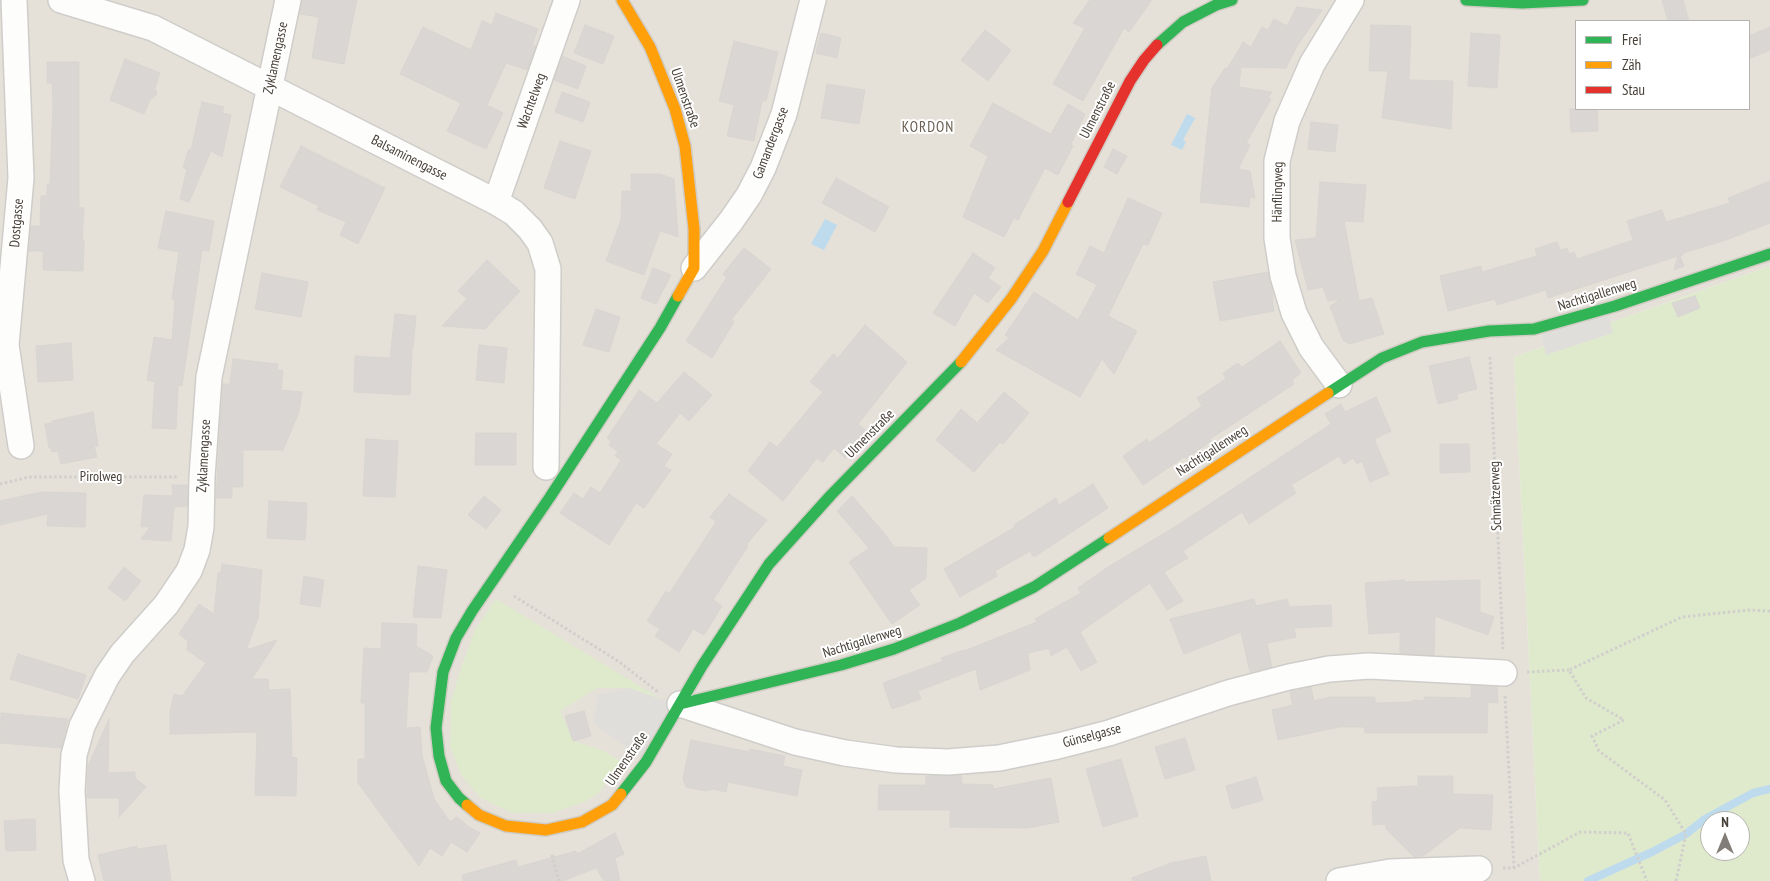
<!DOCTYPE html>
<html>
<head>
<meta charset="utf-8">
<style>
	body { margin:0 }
	#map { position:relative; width:1770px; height:881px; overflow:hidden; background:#f1efec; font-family:"PT Sans Narrow",sans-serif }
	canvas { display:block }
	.legend { position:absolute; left:1575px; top:20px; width:175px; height:90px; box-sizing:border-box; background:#fff; border:1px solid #b5b3af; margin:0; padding:6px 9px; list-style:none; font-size:15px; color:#474037 }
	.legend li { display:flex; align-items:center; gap:10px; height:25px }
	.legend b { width:25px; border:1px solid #b5b3af }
	.north { position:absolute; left:1700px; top:811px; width:50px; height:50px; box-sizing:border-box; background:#fff; border:1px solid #b5b3af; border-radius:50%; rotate:0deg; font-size:14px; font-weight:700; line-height:20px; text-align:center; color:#474037 }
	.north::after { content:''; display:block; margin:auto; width:18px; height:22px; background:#827d76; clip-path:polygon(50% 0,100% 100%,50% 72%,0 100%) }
</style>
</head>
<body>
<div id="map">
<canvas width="1770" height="881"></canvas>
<ul class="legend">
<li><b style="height:6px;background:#30b455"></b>Frei</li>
<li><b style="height:6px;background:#ff9f0a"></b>Zäh</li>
<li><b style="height:6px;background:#e5322d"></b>Stau</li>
</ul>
<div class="north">N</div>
</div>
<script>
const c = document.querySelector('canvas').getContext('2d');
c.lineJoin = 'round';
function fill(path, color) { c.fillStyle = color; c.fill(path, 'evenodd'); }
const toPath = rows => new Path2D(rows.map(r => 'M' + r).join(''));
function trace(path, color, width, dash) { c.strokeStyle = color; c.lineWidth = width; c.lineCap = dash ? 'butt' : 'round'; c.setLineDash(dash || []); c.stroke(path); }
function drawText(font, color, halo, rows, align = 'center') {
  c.font = font + ' "PT Sans Narrow",sans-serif'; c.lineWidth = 4; c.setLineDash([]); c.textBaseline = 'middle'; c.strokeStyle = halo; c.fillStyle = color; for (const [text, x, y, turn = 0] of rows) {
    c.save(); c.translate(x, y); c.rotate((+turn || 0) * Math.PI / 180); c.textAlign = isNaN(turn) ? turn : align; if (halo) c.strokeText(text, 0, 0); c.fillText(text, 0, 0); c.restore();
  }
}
fill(toPath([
	[0,0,1770,0,1770,266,1514,357,1540,881,0,881],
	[1576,21,1749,21,1749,109,1576,109]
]), '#e5e1d9');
fill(toPath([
	[1770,266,1770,881,1540,881,1514,357],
	[1710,821,1740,821,1740,851,1710,851],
	[496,599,661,699,628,688,597,688,560,711,573,741,602,750,621,761,599,793,584,802,552,813,512,813,481,798,461,775,450,746,451,701,461,668,475,630]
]), '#dfeacd');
fill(toPath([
	[1606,309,1613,333,1546,355,1540,327],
	[628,688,661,699,678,708,646,762,593,723,598,694]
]), '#e0dedb');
fill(toPath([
	[1187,114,1195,118,1183,140,1186,142,1182,150,1171,145],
	[825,219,837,225,824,250,811,244]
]), '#bedbed');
trace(toPath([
	[1588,881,1652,852,1686,834,1705,819,1753,793,1770,789]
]), '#bedbed', 8);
const building = toPath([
	[302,0,357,0,344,64,312,58,319,17,300,14,302,0],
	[1090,0,1152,0,1129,32,1124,28,1083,101,1053,84,1085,28,1073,23,1090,0],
	[1662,0,1683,0,1689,21,1668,21,1662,0],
	[1297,7,1322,10,1297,46,1286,68,1241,67,1239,87,1272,92,1268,98,1271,99,1246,143,1250,145,1238,169,1250,171,1255,198,1250,197,1249,207,1200,202,1212,88,1225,68,1227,69,1244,41,1244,43,1251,47,1262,27,1268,30,1274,19,1287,26,1297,7],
	[496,13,538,29,532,45,536,46,527,70,506,63,487,105,503,113,486,149,447,131,461,103,400,74,423,27,471,50,482,21,492,25,496,13],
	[585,25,614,36,603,64,574,53,585,25],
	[1371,25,1411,26,1409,80,1453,81,1451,129,1382,118,1388,71,1369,71,1371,25],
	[1770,27,1770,50,1749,59,1749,36,1770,27],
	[985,30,1011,50,988,81,961,60,985,30],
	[821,33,841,38,837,58,816,53,821,33],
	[1471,33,1500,35,1497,88,1468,86,1471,33],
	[734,41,778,52,766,101,762,101,754,141,727,136,734,105,719,101,734,41],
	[562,56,586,66,578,89,554,80,562,56],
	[125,59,160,73,155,88,157,94,150,100,144,114,110,100,125,59],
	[47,62,79,62,79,207,84,208,82,240,84,240,83,271,43,270,43,251,29,251,31,226,40,226,41,196,47,196,47,184,50,184,53,104,52,83,47,83,47,62],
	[827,84,865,90,859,124,821,118,827,84],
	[562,92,590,102,583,122,555,112,562,92],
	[202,102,224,107,222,113,231,115,222,157,211,151,189,202,180,199,187,169,183,168,189,149,191,150,202,102],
	[993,103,1050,134,1051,134,1068,104,1085,114,1071,144,1073,146,1058,175,1045,168,1018,220,1014,218,1004,237,963,217,988,156,970,146,993,103],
	[1570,109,1597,109,1598,131,1571,132,1570,109],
	[1311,122,1338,125,1335,152,1308,149,1311,122],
	[560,141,591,151,575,199,544,188,560,141],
	[301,146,385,188,358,244,340,235,346,222,317,210,319,206,280,187,301,146],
	[1113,149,1127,156,1117,174,1104,167,1113,149],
	[631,174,660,174,674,179,675,194,678,237,660,231,644,275,606,261,621,220,622,191,631,191,631,174],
	[836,178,889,207,875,232,822,203,836,178],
	[1770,181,1770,223,1726,240,1683,253,1683,255,1680,256,1684,266,1674,270,1678,256,1548,298,1546,290,1497,305,1495,299,1448,311,1440,276,1481,266,1482,272,1537,256,1535,249,1557,242,1560,250,1567,248,1569,254,1574,252,1577,259,1633,240,1627,221,1662,210,1666,222,1730,203,1728,198,1770,181],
	[1320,182,1366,185,1363,222,1344,221,1359,301,1372,298,1384,334,1349,344,1343,340,1330,306,1341,299,1328,301,1323,287,1308,290,1295,240,1316,238,1320,182],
	[1128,198,1162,213,1148,245,1143,244,1108,316,1137,331,1114,374,1102,359,1080,397,996,350,1009,338,1005,335,1034,292,1078,320,1097,285,1076,274,1090,246,1104,253,1128,198],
	[166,211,214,221,209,251,202,250,182,386,178,385,176,429,152,428,155,382,147,380,154,337,172,340,175,300,172,299,179,252,158,248,166,211],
	[744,248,771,269,731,320,734,322,712,358,686,341,727,277,723,274,744,248],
	[973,253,995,268,988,278,1001,287,988,303,974,293,955,326,933,313,973,253],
	[487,260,520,291,485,329,442,326,467,299,458,291,487,260],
	[653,268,671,275,656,304,641,298,653,268],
	[1268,272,1273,296,1272,296,1274,311,1220,321,1213,282,1268,272],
	[262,273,308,282,301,317,255,309,262,273],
	[1695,296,1700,308,1678,317,1672,303,1695,296],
	[596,309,620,317,609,352,583,345,596,309],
	[395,314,416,316,413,348,412,348,410,395,354,392,355,356,390,358,395,314],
	[865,325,907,362,858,424,870,434,845,458,834,448,823,462,817,458,783,501,748,471,770,442,777,447,823,392,810,382,833,354,838,358,865,325],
	[1280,341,1301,373,1292,380,1294,384,1210,439,1211,441,1186,459,1184,457,1143,485,1123,456,1147,439,1149,443,1202,406,1197,398,1226,379,1223,373,1238,363,1242,367,1280,341],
	[71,343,73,380,38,382,36,346,71,343],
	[479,345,507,348,504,383,476,380,479,345],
	[1469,357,1477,389,1457,394,1458,399,1438,404,1429,366,1469,357],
	[233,359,278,364,277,370,283,371,281,390,302,392,299,412,283,450,243,450,243,487,232,487,232,498,216,498,223,384,230,384,233,359],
	[684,372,712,395,689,421,680,413,656,444,672,454,664,466,671,470,644,508,636,503,609,545,560,513,574,493,583,499,591,487,600,493,621,460,615,456,618,452,609,445,611,441,607,438,639,390,657,403,684,372],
	[1004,392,1029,413,1003,444,1000,442,974,472,936,440,961,409,977,423,1004,392],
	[1376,397,1391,431,1374,439,1389,474,1370,482,1362,461,1357,464,1353,458,1344,464,1339,456,1291,485,1296,493,1249,524,1242,512,1183,551,1188,558,1164,572,1183,601,1167,610,1150,583,1080,632,1097,662,1081,671,1067,647,1051,656,1049,648,1028,653,1030,670,980,690,976,669,918,691,921,699,892,709,883,683,943,661,941,658,964,650,964,651,1037,622,1035,619,1081,593,1078,588,1108,567,1178,525,1331,424,1325,414,1341,404,1345,412,1376,397],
	[93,412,98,446,94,446,97,457,61,464,58,451,52,452,51,448,49,448,45,424,52,423,52,421,93,412],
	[476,433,516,433,516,465,475,465,476,433],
	[366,439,398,441,395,497,363,496,366,439],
	[1440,444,1469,444,1470,472,1440,473,1440,444],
	[1093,484,1108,508,1034,557,1030,551,995,571,997,576,960,597,944,569,1015,527,1014,525,1056,498,1059,505,1093,484],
	[172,485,187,485,187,506,174,507,171,541,141,539,150,527,141,527,144,495,173,496,172,485],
	[41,492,86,493,85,527,47,526,48,514,0,525,0,501,41,492],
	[729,494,767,520,747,544,748,546,713,600,722,606,704,635,693,629,679,652,655,636,660,629,647,621,666,591,669,594,716,522,710,517,729,494],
	[484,496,501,510,486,529,468,515,484,496],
	[852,496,884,533,894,547,927,548,926,578,909,590,920,605,892,624,849,562,869,548,837,511,852,496],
	[269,501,307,503,305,540,267,538,269,501],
	[222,564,262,570,258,618,246,650,277,640,252,679,268,679,269,690,290,689,292,757,297,758,296,796,255,795,257,732,170,734,170,712,174,694,182,696,206,663,187,650,188,641,179,634,199,604,214,614,218,573,221,573,222,564],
	[418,566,447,570,441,618,413,617,418,566],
	[124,567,141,581,125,601,108,588,124,567],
	[304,576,324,580,320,607,300,604,304,576],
	[1404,580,1404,582,1480,580,1480,612,1494,617,1488,635,1435,616,1434,655,1400,653,1400,632,1369,634,1365,583,1404,580],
	[1254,599,1256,606,1287,599,1289,607,1331,605,1332,626,1294,628,1296,637,1267,643,1272,667,1250,672,1241,632,1184,654,1170,619,1254,599],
	[382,623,417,624,416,646,433,656,427,672,409,672,406,728,420,727,422,755,434,799,450,822,457,817,469,827,480,833,467,852,451,842,442,856,430,848,419,866,358,783,358,759,365,759,365,703,361,703,364,648,381,649,382,623],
	[18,654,86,675,78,699,10,679,18,654],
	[1471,686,1497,687,1498,703,1488,702,1487,733,1365,733,1364,727,1339,727,1278,740,1272,710,1293,705,1290,692,1311,687,1314,701,1330,697,1375,697,1375,703,1413,702,1413,700,1424,701,1424,697,1471,698,1471,686],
	[584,711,591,736,573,741,565,716,584,711],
	[1,713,68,719,61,748,0,743,1,713],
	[109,719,108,773,135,772,135,778,146,787,119,817,119,798,87,798,88,766,109,719],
	[1185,738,1195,770,1165,779,1155,747,1185,738],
	[691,740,749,752,750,749,785,756,783,766,802,770,797,796,728,782,726,792,714,789,706,791,686,787,683,779,691,740],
	[1121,759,1138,816,1103,827,1086,769,1121,759],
	[961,775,962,784,993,785,993,789,1051,778,1059,822,1027,828,950,827,950,810,878,810,879,785,926,785,926,776,961,775],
	[1418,776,1453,776,1453,794,1493,795,1491,830,1461,828,1461,827,1423,856,1414,857,1386,829,1386,824,1373,825,1372,802,1378,801,1377,788,1418,786,1418,776],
	[1256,777,1263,800,1232,809,1226,786,1256,777],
	[35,819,36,850,6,851,4,821,35,819],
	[615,833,624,854,615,858,620,881,604,881,596,868,563,881,463,881,462,875,516,860,518,867,576,851,577,854,615,833],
	[166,845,171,881,104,881,98,855,137,846,137,849,166,845],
	[1206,856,1211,881,1133,881,1132,878,1171,863,1206,856]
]);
fill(building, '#d9d6d3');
trace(building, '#d9d6d1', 1);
const street = toPath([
	[14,0,21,178,6,345,21,446],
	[61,0,153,28,496,202,514,213,530,229,540,243,548,269,546,467],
	[496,202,567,0],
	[694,268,731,221,749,195,763,168,784,114,813,0],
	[1339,385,1311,347,1294,313,1283,276,1277,238,1277,161,1287,121,1312,64,1351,0],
	[680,704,795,742,845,753,896,760,948,762,999,758,1058,746,1109,733,1228,693,1289,677,1329,669,1369,666,1504,673],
	[82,881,76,860,72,791,74,755,82,726,107,676,122,654,166,605,189,571,197,550,201,527,202,477,209,377,288,0],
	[1339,881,1390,872,1479,869]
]);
const fast = toPath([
	[1466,0,1522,3,1583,0],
	[1157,45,1183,22,1216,5,1232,0],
	[1328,393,1382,358,1422,342,1489,331,1534,329,1615,306,1770,254],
	[680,704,841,665,894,649,960,623,1034,587,1109,538],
	[621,794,646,762,702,666,769,564,831,495,961,362],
	[467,805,459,798,446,781,439,756,436,728,443,672,456,638,472,611,550,497,660,328,678,296]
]);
const slow = toPath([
	[622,0,650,47,675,109,685,146,694,229,694,268,678,296],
	[961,362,1011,299,1043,251,1068,202],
	[1109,538,1328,393],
	[467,805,479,815,506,826,546,830,582,822,612,805,621,794]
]);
const jam = toPath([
	[1068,202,1130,81,1144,60,1157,45]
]);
trace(street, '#cfcdc9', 28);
trace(fast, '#d0ccc3', 14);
trace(slow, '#d0ccc3', 14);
trace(jam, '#d0ccc3', 14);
trace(toPath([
	[1490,357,1503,650],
	[0,484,29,477,179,477],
	[514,596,618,661,658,692],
	[1527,672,1569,670],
	[1505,696,1514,868],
	[552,855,559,881],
	[1503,868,1514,868,1580,832,1628,833,1647,881],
	[1676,881,1686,834,1665,800,1599,751,1592,736,1624,720,1586,698,1569,670,1682,617,1750,610,1770,611]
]), '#d1cfcc', 3, [2.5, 2.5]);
trace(street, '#fdfdfc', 25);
trace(fast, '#30b455', 11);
trace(slow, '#ff9f0a', 11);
trace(jam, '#e5322d', 11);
drawText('14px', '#474037', '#fff', [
	["Zyklamengasse",276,58,-78],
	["Ulmenstraße",685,98,71],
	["Wachtelweg",532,101,-70],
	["Ulmenstraße",1098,110,-63],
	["Gamandergasse",771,143,-69],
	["Balsaminengasse",409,158,27],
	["Hänflingweg",1278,192,-89],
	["Dostgasse",17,223,-85],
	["Nachtigallenweg",1597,295,-17],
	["Ulmenstraße",870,434,-45],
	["Nachtigallenweg",1212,451,-33],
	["Zyklamengasse",204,456,-87],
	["Pirolweg",101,477],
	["Schmätzerweg",1496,496,-92],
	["Nachtigallenweg",862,642,-17],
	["Günselgasse",1092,736,-15],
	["Ulmenstraße",627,759,-55]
]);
c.letterSpacing = '1px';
drawText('15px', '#695e4f', '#fff', [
	["KORDON",928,128]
]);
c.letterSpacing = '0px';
</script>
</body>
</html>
